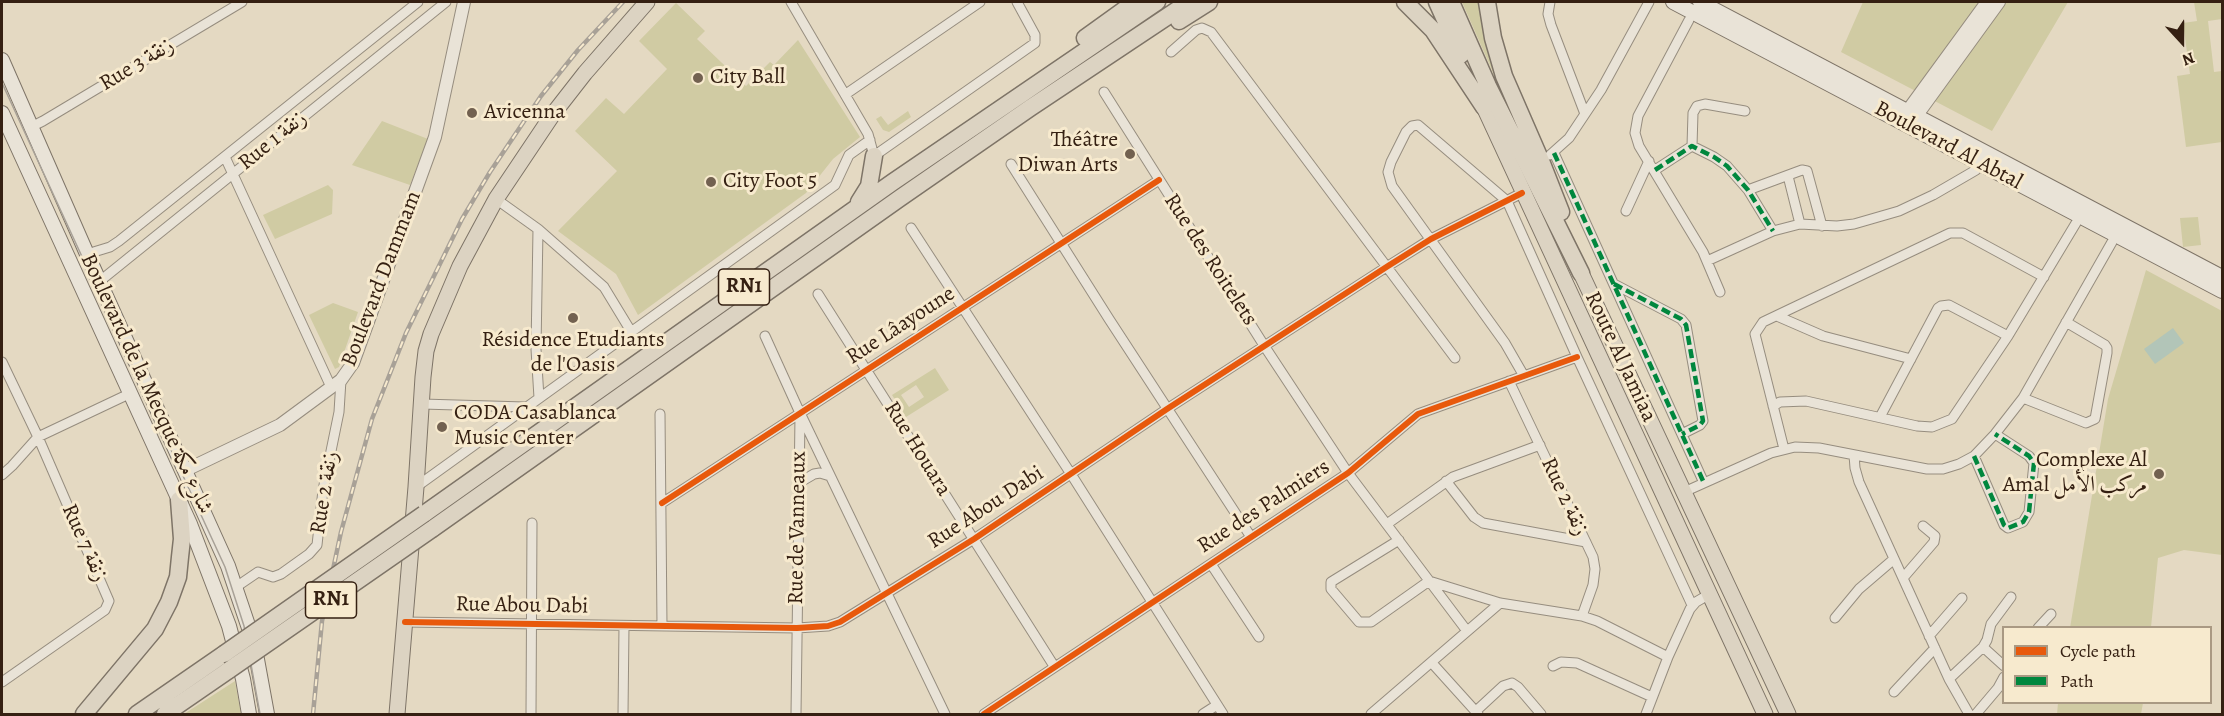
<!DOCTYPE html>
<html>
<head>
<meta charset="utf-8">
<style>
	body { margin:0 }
	#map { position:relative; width:2224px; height:716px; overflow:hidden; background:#e4d9c2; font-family:Alegreya,serif }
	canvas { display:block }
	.frame { position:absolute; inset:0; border:3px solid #352012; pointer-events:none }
	.legend { position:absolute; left:2002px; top:626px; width:210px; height:78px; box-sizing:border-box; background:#f7eace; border:2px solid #a99983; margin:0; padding:8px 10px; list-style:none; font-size:18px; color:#352012 }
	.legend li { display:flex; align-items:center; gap:12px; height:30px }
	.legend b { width:30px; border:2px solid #a99983 }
	.north { position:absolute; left:2152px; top:12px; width:60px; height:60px; -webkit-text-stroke:4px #f7eace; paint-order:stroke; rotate:159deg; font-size:16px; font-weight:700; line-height:24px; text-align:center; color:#352012 }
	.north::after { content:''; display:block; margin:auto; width:21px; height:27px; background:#352012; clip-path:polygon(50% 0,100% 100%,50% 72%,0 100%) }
</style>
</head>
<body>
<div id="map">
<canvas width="2224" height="716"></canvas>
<div class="frame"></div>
<ul class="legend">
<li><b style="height:8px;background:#e8590c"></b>Cycle path</li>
<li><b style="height:8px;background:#00873e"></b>Path</li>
</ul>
<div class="north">N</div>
</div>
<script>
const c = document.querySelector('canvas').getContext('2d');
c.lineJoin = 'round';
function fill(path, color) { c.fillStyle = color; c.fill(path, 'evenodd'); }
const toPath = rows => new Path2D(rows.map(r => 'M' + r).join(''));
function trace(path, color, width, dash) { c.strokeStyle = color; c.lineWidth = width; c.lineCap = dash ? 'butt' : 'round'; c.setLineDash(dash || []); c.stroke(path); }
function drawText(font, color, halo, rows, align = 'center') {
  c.font = font + ' Alegreya,Amiri,serif'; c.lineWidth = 6; c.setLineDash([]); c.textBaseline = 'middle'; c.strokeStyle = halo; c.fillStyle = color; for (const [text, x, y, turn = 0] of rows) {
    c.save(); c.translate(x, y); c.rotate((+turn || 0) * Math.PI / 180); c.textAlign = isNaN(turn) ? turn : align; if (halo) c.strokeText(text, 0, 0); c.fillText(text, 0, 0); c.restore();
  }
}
fill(toPath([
	[1462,2,1480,2,1497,76,1495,77],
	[1863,2,2068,2,1992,131,1841,52],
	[2194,2,2222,2,2222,19,2208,21,2214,72,2222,71,2222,142,2186,147,2177,76,2190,74,2183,23,2197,21],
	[676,3,705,31,697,39,746,86,770,62,774,65,798,40,860,137,833,159,806,193,638,315,616,274,558,231,617,171,575,131,606,98,624,114,667,69,639,41],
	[908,111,911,117,889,132,883,130,876,119,881,116,888,125],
	[382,121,428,139,410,185,352,165],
	[328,185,333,190,332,214,275,239,263,215],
	[2198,217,2201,245,2183,247,2180,218],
	[2146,270,2222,311,2222,555,2184,550,2158,558,2151,627,2070,628,2108,399],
	[333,303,358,312,339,367,335,369,309,315],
	[935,368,949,390,906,417,892,395],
	[916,385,924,397,909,407,901,395],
	[235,681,241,714,184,714],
	[2058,703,2058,702,2143,703,2141,714,2057,714]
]), '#d0cba3');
fill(toPath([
	[2173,328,2184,343,2155,364,2144,349]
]), '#b2c5b8');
const minor = toPath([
	[791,2,868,134,874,156,1035,43,1035,35,1017,2],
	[1550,2,1548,14,1551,25,1585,114],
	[1689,20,1638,116,1635,133,1639,146,1703,252,1720,292],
	[1171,52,1196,30,1202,28,1211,32,1455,358],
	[1104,92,1265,347,1348,473,1467,631],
	[846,94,980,2],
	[31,127,43,121,242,2],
	[1692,146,1693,113,1697,106,1705,104,1745,111],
	[1554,153,1704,483],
	[1550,155,1569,138,1601,90,1649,2],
	[225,157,331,387],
	[1011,164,1109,319,1251,537],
	[1655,170,1692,146,1714,157,1727,166,1748,190,1773,231],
	[1788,176,1800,224],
	[1748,190,1802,170,1807,171,1822,226],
	[496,199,538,229,604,287,632,333],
	[1626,211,1649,161],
	[911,228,1071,474,1223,714],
	[538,229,536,349,539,398],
	[87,254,110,247,119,241,418,2],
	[1707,261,1773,231,1800,224,1837,226,1854,224,1899,211,1933,195,1976,170],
	[100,281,446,2],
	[1614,284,1681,319,1686,325,1703,421,1700,425,1682,434],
	[818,294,1054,666],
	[1777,316,1823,336,1911,359],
	[765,336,800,413,945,714],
	[2,362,38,437,109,601,105,610,2,682],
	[1524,376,1505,343,1392,186,1388,172,1391,162,1406,132,1412,126,1418,125,1507,201,1577,357,1692,605],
	[1509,381,1593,557,1595,569,1593,585,1582,616],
	[2023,398,2086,423,2095,419,2107,353,2107,348,2105,345,2066,322],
	[422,404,525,407],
	[1773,406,1780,402,1806,401,1917,426,1932,427,1952,419,2008,336,2076,223],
	[660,414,662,625],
	[1880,417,1938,308,1941,306,1949,305,2008,336],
	[1784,449,1755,334,1763,322,1950,233,1963,233,2044,277],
	[1854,455,1855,468,1859,482,1949,679,1969,714],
	[1974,456,2004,525,2008,528,2023,522,2029,512,2034,463,2029,456,1995,434],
	[2,475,12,466,38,437,131,393],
	[1446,481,1474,517,1483,523,1586,542],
	[800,486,802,481,814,474,820,473,830,476],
	[416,487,835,185,849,155,870,140],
	[1684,492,1771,453,1795,447,1819,448,1927,469,1943,469,1959,464,1974,456,1995,434,2023,398,2112,242],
	[662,503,1159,180],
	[1387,524,1453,477,1540,445],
	[1399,540,1331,582,1331,589,1359,622,1371,622,1429,581,1500,603,1582,616,1597,621,1668,657],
	[1211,564,1259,637],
	[1903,578,1934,542,1935,536,1923,526],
	[236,587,258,572,273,577,281,574,309,554,317,545,323,490,339,412,341,380],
	[1835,618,1859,589,1894,559],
	[405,622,797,628,828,626,840,622,974,539,1167,409,1388,266,1431,239,1522,193],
	[2038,628,2051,614],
	[1929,636,1962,598],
	[1983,647,2004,666],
	[1432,663,1478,714],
	[1553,666,1561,662,1577,663,1652,697],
	[1949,679,1983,647,1987,640,1991,624,2011,597],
	[1894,692,1935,648],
	[1476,711,1503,686,1512,683,1518,687,1541,714],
	[531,714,532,523],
	[623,714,624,626],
	[796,714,800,416],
	[984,714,1348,473,1418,414,1577,357],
	[1203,714,1217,705],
	[1371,714,1500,603],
	[1646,714,1668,657,1690,609,1696,602,1708,595],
	[1976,714,1998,688,2004,677]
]);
const tertiary = toPath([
	[1903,117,1987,2],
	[1912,122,1999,2],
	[186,470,280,425,341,380,353,363,435,137,464,2]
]);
const secondary = toPath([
	[1673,2,2222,291],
	[1700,2,2222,277],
	[2,60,87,254,228,566,254,643,267,714],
	[2,113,190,524,229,626,243,679,249,714]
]);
const primary = toPath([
	[1484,107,1765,714],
	[1581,273,1788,714],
	[397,714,416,487,423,377,426,351,431,334,460,266,496,199,553,114,585,73,647,2]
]);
const trunk = toPath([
	[1405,2,1433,30,1484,107],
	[1437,2,1461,55],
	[1451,2,1488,86,1581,273],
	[1487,2,1493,38,1504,76,1541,161,1561,212],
	[1179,21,1209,2],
	[1085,38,1135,2],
	[859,202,869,186,874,156],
	[424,514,893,182,1157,2],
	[432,529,900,198,1030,108,1189,2],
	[84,714,155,629,169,602,178,577,180,557,182,539,179,500],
	[137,714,224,654],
	[165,714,229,670]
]);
trace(minor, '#968d7f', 11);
trace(tertiary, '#968d7f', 14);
trace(secondary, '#7e7467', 16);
trace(primary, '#7e7467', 17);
trace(trunk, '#7e7467', 19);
trace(minor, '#e9e3d7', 9);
trace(tertiary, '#e9e3d7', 12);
trace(secondary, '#e9e3d7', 14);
trace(primary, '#dcd3c2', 15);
trace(trunk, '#dcd3c2', 16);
trace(toPath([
	[2,83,225,567,244,626,260,714]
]), '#a8a197', 1.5);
const rail = toPath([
	[313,714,322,621,341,532,372,419,406,333,462,219,490,172,541,96,578,50,623,2]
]);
trace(rail, '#a8a197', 4.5);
trace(rail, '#f7eace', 2, [7]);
const trunkBridge = toPath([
	[224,654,424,514],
	[229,670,432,529]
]);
trace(trunkBridge, '#7e7467', 19, []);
trace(trunkBridge, '#dcd3c2', 16);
trace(toPath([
	[1554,153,1704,483],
	[1655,170,1692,146,1714,157,1727,166,1748,190,1773,231],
	[1614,284,1681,319,1686,325,1703,421,1700,425,1682,434],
	[1974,456,2004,525,2008,528,2023,522,2029,512,2034,463,2029,456,1995,434]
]), '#00873e', 4.5, [9, 4.5]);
trace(toPath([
	[662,503,1159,180],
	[405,622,797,628,828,626,840,622,974,539,1167,409,1388,266,1431,239,1522,193],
	[984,714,1348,473,1418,414,1577,357]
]), '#e8590c', 6);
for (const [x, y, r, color] of [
	[698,78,6,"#726150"],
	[472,113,6,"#726150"],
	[1130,154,6,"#726150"],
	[711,182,6,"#726150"],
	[573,318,6,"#726150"],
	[442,427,6,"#726150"],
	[2159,474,6,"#726150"]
]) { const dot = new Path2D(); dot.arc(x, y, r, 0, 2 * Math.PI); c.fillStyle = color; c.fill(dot); trace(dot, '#f7eace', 2); }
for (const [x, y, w] of [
	[744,287,51],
	[331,600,51]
]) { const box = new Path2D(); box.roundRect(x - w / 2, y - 18, w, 36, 4.5); c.fillStyle = '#f7eace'; c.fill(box); trace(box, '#352012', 1.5); }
drawText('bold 21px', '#352012', null, [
	["RN1",744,287],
	["RN1",331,600]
]);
drawText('22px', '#352012', '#f7eace', [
	["Rue 3 زنقة",137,65,-31],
	["Rue 1 زنقة",273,141,-39],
	["Boulevard Al Abtal",1948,146,28],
	["Rue des Roitelets",1210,260,57],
	["Boulevard Dammam",382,279,-69],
	["Rue Lâayoune",901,326,-33],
	["Route Al Jamiaa",1620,357,65],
	["Boulevard de la Mecque شارع مكة",146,384,65],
	["Rue Houara",917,449,58],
	["Rue 2 زنقة",325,493,-81],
	["Rue 2 زنقة",1564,497,65],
	["Rue des Palmiers",1264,507,-33],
	["Rue Abou Dabi",986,508,-33],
	["Rue de Vanneaux",798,528,-89],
	["Rue 7 زنقة",84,543,66],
	["Rue Abou Dabi",522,606,1]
]);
drawText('22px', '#352012', '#f7eace', [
	["City Ball",710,78],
	["Avicenna",484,113],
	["Théâtre",1118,141,"right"],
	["Diwan Arts",1118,166,"right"],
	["City Foot 5",723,182],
	["Résidence Etudiants",573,341,"center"],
	["de l'Oasis",573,366,"center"],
	["CODA Casablanca",454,414],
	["Music Center",454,439],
	["Complexe Al",2147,461,"right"],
	["Amal مركب الأمل",2147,486,"right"]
], 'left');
</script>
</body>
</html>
